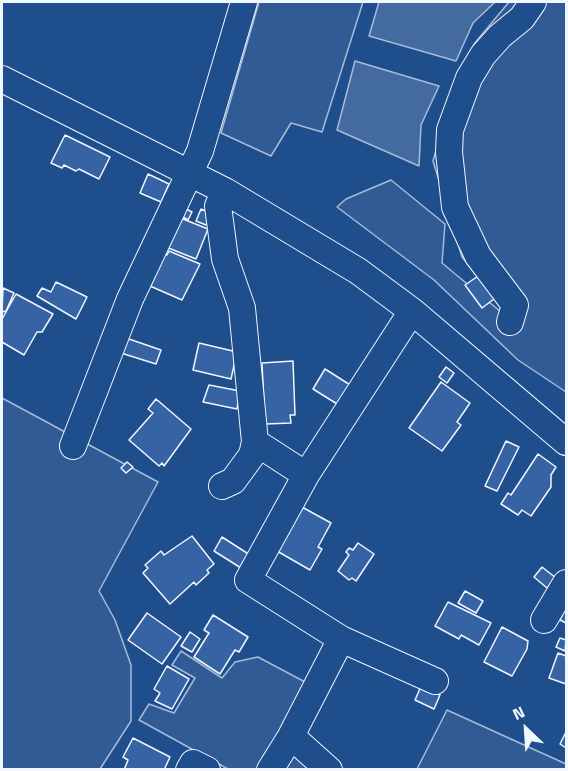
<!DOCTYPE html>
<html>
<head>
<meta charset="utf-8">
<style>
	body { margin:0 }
	#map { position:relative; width:568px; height:771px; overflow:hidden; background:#1f4e8c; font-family:"Titillium Web",sans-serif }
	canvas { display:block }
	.frame { position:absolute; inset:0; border:3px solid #f2f6ff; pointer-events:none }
	.north { position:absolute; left:496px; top:699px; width:60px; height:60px; -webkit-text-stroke:4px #1f4e8c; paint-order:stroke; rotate:335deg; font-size:16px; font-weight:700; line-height:24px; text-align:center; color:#f2f6ff }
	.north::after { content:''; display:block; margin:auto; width:21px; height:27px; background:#f2f6ff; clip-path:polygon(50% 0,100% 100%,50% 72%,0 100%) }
</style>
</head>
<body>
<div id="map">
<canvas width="568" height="771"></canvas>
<div class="frame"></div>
<div class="north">N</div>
</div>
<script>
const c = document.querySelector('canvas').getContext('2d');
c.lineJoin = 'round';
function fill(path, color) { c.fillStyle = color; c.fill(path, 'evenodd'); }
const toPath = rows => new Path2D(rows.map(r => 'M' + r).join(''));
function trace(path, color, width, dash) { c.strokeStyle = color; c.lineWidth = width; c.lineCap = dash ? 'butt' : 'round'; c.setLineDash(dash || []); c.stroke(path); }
const built = toPath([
	[259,2,363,2,322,132,291,123,271,156,221,133,259,2],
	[509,2,566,2,566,392,518,360,434,280,337,207,346,199,391,180,445,224,442,263,513,322,462,257,433,161,450,101,474,44,509,2],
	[2,398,158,482,99,591,115,620,131,665,131,721,100,769,2,769,2,398],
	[181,651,222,678,235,662,258,657,305,682,260,769,228,769,139,720,149,704,174,713,195,678,172,665,181,651],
	[447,710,566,764,566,769,417,769,447,710],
	[294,748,318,770,281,770,294,748]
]);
fill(built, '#305b95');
trace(built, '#a8bbd7', 1.5);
const water = toPath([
	[379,2,495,2,473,23,456,61,369,36,379,2],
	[355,61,439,86,421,125,419,166,337,130,355,61]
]);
fill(water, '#446ba0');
trace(water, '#a8bbd7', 1.5);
const building = toPath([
	[65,135,110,157,99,179,79,169,76,171,64,165,62,168,51,163,65,135],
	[148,174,169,184,161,202,140,193,148,174],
	[184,208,192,212,188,220,180,215,184,208],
	[201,209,211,213,206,225,196,221,201,209],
	[178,217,208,229,196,259,166,247,178,217],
	[169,251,200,264,182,300,150,286,161,252,167,255,169,251],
	[481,274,498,296,482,308,465,285,481,274],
	[56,282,87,297,76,319,37,296,42,288,51,292,56,282],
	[3,288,14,293,6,311,2,312,3,288],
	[16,294,53,314,42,332,37,332,24,355,2,342,2,319,16,294],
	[126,338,161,350,156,364,121,353,126,338],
	[199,343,237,352,231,379,193,370,199,343],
	[293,361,295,415,290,415,291,423,265,424,262,363,293,361],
	[446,367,454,373,447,383,439,377,446,367],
	[325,369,355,388,342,407,313,389,325,369],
	[441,382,470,403,457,422,461,425,442,451,409,428,441,382],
	[209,385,240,391,237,409,203,402,209,385],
	[156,399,191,429,164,466,162,463,159,466,129,440,153,413,148,409,156,399],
	[506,441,519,447,497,491,485,486,506,441],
	[538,454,556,467,551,475,551,487,531,516,522,510,518,515,501,504,508,493,511,495,538,454],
	[127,462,133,467,126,473,121,468,127,462],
	[302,507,331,523,318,547,322,549,310,570,277,551,302,507],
	[192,536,214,564,207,570,209,573,196,585,194,582,170,604,143,573,148,568,145,565,161,551,164,555,192,536],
	[222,537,250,555,241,568,214,551,222,537],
	[358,543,374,554,356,581,352,578,349,580,338,571,349,555,346,552,349,548,353,550,358,543],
	[542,567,556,578,547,588,534,577,542,567],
	[465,591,483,601,476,613,458,603,465,591],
	[448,602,491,623,479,645,461,635,459,639,435,626,448,602],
	[566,606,566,623,560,620,566,606],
	[147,613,181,637,162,664,128,640,147,613],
	[213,615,248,637,239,652,235,650,220,674,194,657,209,633,204,630,213,615],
	[502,627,528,641,527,649,512,676,484,662,502,627],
	[190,632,200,639,192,652,181,646,190,632],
	[560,638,566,640,565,651,556,647,560,638],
	[558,653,566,656,566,684,549,678,558,653],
	[167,666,189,679,172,709,155,701,160,693,154,689,167,666],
	[422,684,428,691,440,695,434,709,415,700,422,684],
	[566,732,566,748,560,744,566,732],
	[133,738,170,757,164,770,124,770,128,760,123,757,133,738]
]);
fill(building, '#3563a3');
trace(building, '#f2f6ff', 1.5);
const minor = toPath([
	[2,79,225,191,358,271,412,311,566,442],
	[225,191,218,206,225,259,242,308,255,442,306,475],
	[412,311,306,475,248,580,341,639,435,681],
	[510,322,515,305,478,256,455,207,449,152,450,130,469,78,483,55,500,36,522,18,533,2],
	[73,446,130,299,200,151,244,2],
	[222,486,233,481,252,455,255,442],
	[544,620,566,583],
	[189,770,193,763,207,770],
	[270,770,291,736],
	[329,770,291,736,341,639]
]);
trace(minor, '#f2f6ff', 28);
trace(minor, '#1f4e8c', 26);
</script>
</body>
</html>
